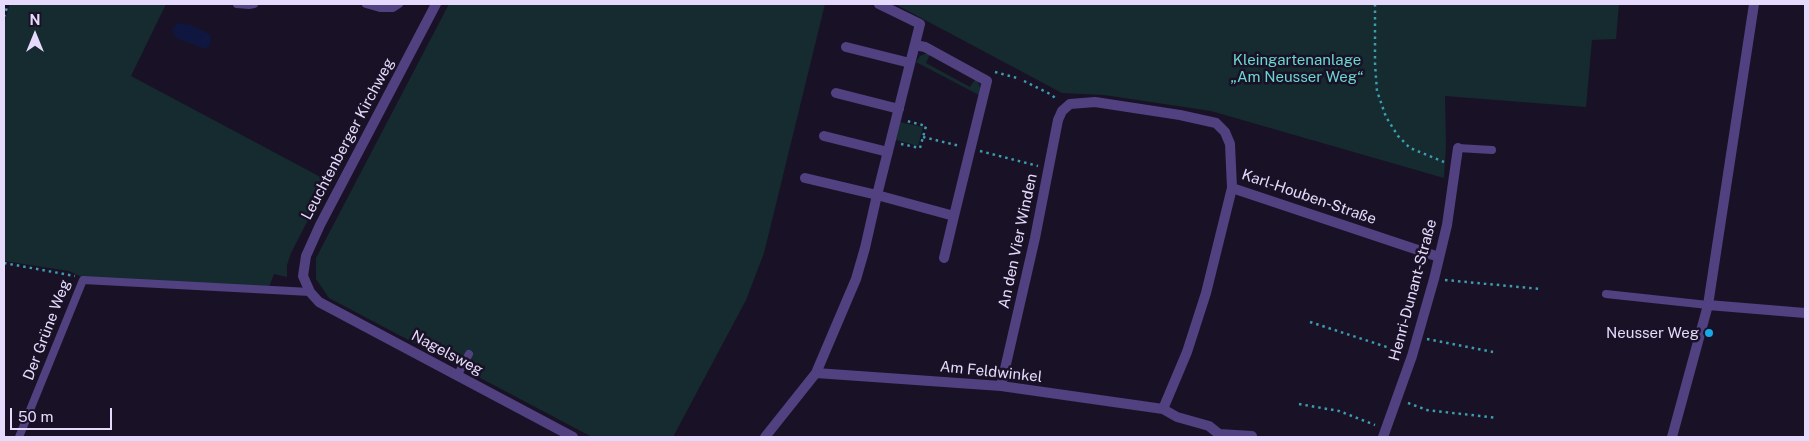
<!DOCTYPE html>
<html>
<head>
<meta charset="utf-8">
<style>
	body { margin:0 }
	#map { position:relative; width:1809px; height:441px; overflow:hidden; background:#191226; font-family:"Public Sans",sans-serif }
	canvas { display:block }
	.frame { position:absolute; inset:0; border:5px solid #e5dafc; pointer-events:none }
	.north { position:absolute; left:10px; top:10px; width:50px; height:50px; -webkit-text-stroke:4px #191226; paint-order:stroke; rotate:0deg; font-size:14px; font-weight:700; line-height:20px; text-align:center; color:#e5dafc }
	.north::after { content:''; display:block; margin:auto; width:18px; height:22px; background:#e5dafc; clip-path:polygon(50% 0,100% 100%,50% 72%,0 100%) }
	.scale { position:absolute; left:10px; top:408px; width:102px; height:22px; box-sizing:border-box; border:2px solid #e5dafc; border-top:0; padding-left:6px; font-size:15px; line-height:18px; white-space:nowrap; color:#e5dafc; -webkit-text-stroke:4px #191226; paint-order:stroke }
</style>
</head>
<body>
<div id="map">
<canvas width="1809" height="441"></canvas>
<div class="frame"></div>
<div class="north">N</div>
<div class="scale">50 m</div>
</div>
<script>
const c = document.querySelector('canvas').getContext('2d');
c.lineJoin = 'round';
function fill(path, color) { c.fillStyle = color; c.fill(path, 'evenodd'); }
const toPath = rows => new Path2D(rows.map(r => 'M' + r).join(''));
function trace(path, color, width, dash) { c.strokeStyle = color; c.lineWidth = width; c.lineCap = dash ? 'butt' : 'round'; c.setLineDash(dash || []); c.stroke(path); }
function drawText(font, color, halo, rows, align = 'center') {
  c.font = font + ' "Public Sans",sans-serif'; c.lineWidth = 5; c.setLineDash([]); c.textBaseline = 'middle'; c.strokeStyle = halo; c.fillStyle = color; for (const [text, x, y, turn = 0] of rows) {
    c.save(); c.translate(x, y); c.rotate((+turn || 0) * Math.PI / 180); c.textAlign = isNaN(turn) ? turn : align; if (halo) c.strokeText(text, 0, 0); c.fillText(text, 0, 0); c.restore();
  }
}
fill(toPath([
	[10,4,166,4,131,76,328,181,291,253,287,265,287,277,274,274,269,287,84,278,69,271,4,261,4,23],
	[449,4,825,4,764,253,746,300,673,437,592,437,329,298,316,279,316,258],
	[895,4,1619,4,1616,39,1592,40,1586,107,1445,96,1446,146,1444,178,1211,111,1104,95,1062,93],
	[925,54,930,54,926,63,970,87,976,78,980,87,979,95,916,62,920,56],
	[900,122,923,127,918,146,896,140]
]), '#152b2f');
fill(toPath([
	[177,23,191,25,207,33,211,36,210,45,205,49,179,39,176,37,172,30]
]), '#0f1741');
trace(toPath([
	[1375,4,1375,64,1377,91,1386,117,1398,136,1410,148,1444,162],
	[4,17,8,4],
	[995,72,1017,78],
	[1024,81,1052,95,1057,100],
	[923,137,960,146],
	[901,144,920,148,926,126,907,121],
	[980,151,1038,166],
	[4,263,75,276],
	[1445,280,1541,289],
	[1310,322,1402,352],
	[1427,339,1493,352],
	[1408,403,1427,410,1497,418],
	[1299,404,1339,411,1375,425]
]), '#3b9daf', 2.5, [2.5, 4]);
trace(toPath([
	[237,4,249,5,254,4],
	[366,4,380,8,393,8,399,4],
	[1458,148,1492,150],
	[1606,294,1708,305],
	[457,376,469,354],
	[19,437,83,280,310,292]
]), '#514181', 8);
trace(toPath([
	[436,4,320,225,306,256,303,276,310,292,319,302,573,437],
	[879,4,920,24,877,195,954,216,987,81,925,47,915,45],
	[846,47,910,63],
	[836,93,899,109],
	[824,136,888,152],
	[944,258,954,216],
	[1708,305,1805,313],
	[816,373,1001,386,1163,409,1187,352,1206,293,1232,188],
	[1001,386,1035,238,1058,120,1062,111,1070,104,1095,102,1180,115,1216,123,1225,132,1230,144,1232,188,1439,257],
	[1163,409,1177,417,1209,426,1219,434,1252,436],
	[765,437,816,373,856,279,865,248,877,195,805,178],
	[1383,437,1412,356,1434,279,1447,225,1458,148],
	[1672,437,1708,305,1754,4]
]), '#514181', 10);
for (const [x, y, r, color] of [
	[1709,333,5,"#17a8ea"]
]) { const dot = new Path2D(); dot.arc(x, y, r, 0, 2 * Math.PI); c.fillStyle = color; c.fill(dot); trace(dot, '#191226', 2); }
drawText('15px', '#6bd6d2', '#191226', [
	["Kleingartenanlage",1297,60],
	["„Am Neusser Weg“",1297,77]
]);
drawText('15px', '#e5dafc', '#191226', [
	["Leuchtenberger Kirchweg",348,139,-62],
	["Karl-Houben-Straße",1309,197,19],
	["An den Vier Winden",1018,241,-78],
	["Henri-Dunant-Straße",1413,290,-75],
	["Der Grüne Weg",47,330,-69],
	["Nagelsweg",447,353,28],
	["Am Feldwinkel",991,372,6]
]);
drawText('15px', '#e5dafc', '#191226', [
	["Neusser Weg",1699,333]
], 'right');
</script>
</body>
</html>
